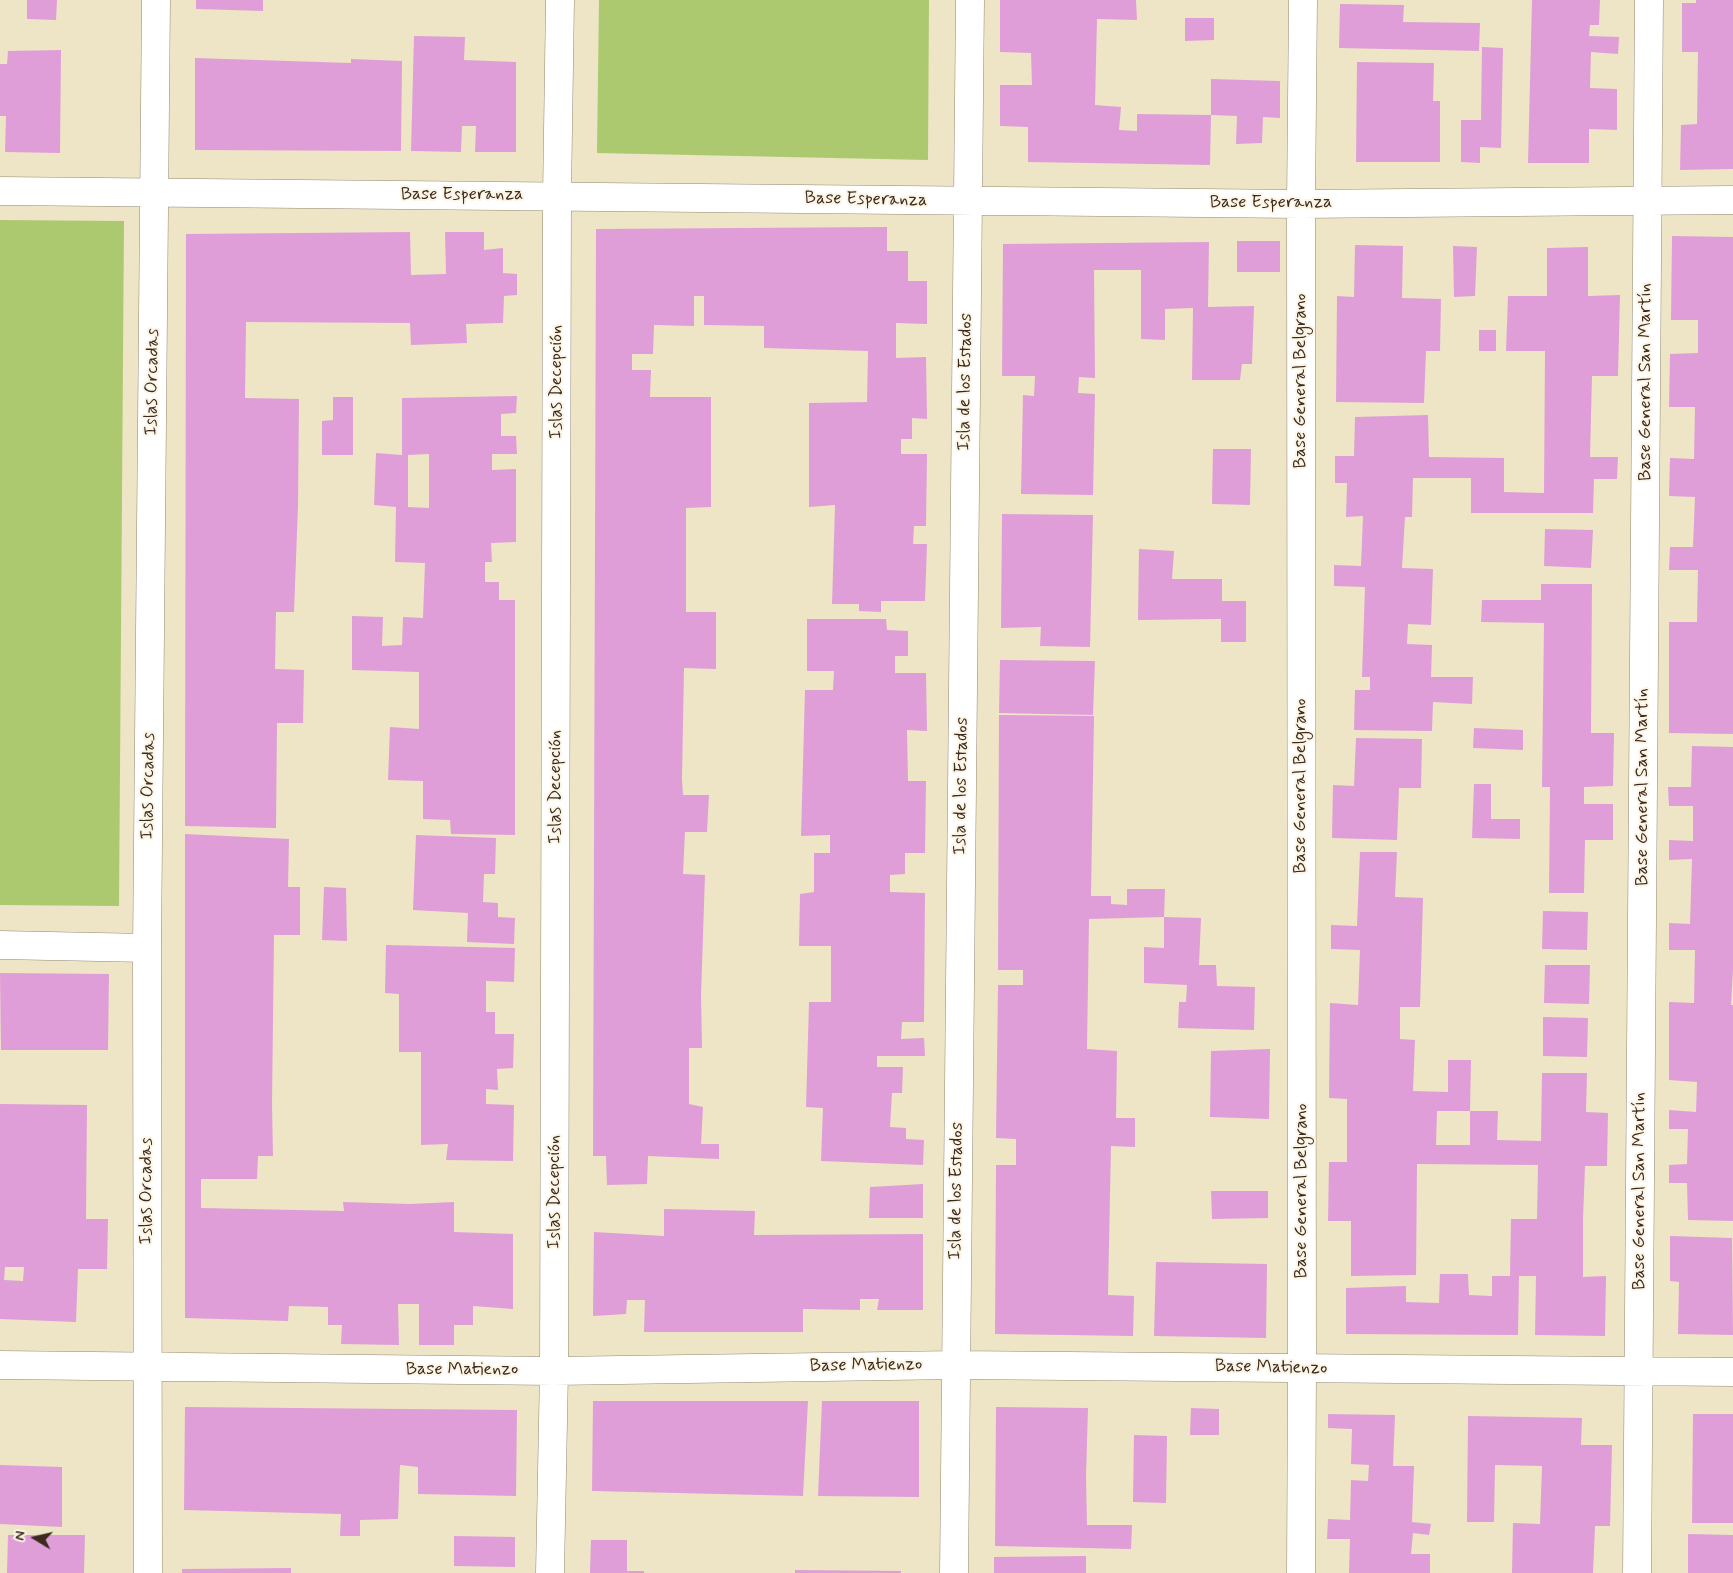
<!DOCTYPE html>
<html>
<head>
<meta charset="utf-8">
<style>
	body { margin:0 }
	#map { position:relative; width:1733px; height:1573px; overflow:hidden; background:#ede5c6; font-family:Mynerve,sans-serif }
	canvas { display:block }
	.north { position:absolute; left:10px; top:1513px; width:50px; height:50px; -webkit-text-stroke:4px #fcf5e5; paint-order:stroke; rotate:279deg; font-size:14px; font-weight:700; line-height:20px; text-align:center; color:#3b2a1e }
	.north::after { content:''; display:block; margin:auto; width:18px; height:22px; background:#3b2a1e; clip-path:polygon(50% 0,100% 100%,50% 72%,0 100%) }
</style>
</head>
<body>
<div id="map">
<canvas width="1733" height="1573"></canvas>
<div class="north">N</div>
</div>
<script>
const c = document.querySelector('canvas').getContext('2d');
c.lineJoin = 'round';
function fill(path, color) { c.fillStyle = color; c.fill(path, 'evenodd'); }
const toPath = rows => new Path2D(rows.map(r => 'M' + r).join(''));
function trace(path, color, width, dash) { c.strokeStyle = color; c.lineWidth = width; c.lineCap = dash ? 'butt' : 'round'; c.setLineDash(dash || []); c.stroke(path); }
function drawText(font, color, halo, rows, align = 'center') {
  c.font = font + ' Mynerve,sans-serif'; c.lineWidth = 4; c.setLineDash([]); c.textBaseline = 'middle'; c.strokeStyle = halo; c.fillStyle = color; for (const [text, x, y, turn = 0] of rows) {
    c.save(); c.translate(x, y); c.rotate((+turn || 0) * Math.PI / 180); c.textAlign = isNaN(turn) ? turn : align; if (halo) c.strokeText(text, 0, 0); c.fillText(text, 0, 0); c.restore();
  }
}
fill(toPath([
	[599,0,929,0,928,160,597,153],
	[0,220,124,221,119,906,0,905]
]), '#adc970');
fill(toPath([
	[27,0,57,0,56,20,27,19],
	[196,0,263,0,263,11,196,9],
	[1000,0,1136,0,1137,20,1097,19,1095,105,1121,107,1119,130,1137,131,1137,114,1211,115,1211,79,1280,81,1280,118,1263,117,1262,143,1236,144,1237,116,1211,115,1210,165,1028,162,1028,127,1000,126,1000,85,1032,85,1031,53,1000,52],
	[1532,0,1600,0,1599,25,1590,25,1589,36,1619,37,1618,54,1591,52,1590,88,1617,89,1617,130,1589,129,1589,163,1528,163],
	[1696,0,1733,0,1733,169,1680,170,1681,125,1697,124,1698,52,1682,52,1682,3,1696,3],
	[1340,4,1404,5,1403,22,1480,23,1479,51,1339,48],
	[1185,18,1214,18,1214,40,1185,41],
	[414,36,465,37,464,60,516,62,516,152,475,152,476,126,462,126,461,152,411,151],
	[1482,47,1503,48,1501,148,1480,147,1480,163,1461,162,1461,120,1481,120],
	[61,50,60,153,5,152,6,116,0,116,0,64,7,64,8,51],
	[195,58,351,63,351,59,402,61,401,151,195,150],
	[1357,62,1434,63,1433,101,1440,101,1440,162,1356,162],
	[887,227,887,251,908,251,908,281,927,281,927,324,896,323,896,358,926,357,927,419,912,418,912,439,901,439,901,454,927,454,926,526,914,526,913,544,927,544,925,601,881,601,881,612,859,611,859,604,832,604,835,505,809,507,809,403,867,402,868,351,764,348,764,326,704,325,704,296,694,296,694,326,654,325,653,354,632,354,632,370,651,370,650,397,711,397,711,507,686,508,686,612,716,612,716,669,684,668,682,779,683,795,709,795,707,832,685,832,683,874,705,875,701,996,702,1048,689,1048,689,1104,703,1107,701,1144,719,1144,719,1159,648,1156,647,1184,607,1185,606,1156,593,1156,596,229],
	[410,232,411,275,446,274,445,232,484,232,484,250,503,248,503,273,517,274,517,295,504,296,503,323,466,324,467,343,411,345,410,323,246,322,245,398,299,399,298,506,294,612,276,612,275,669,304,670,303,723,277,723,276,828,185,826,186,234],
	[1672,236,1733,237,1733,734,1669,733,1669,622,1697,622,1698,570,1669,570,1670,547,1693,547,1695,497,1669,496,1670,458,1694,459,1695,407,1669,407,1670,354,1698,353,1698,320,1671,320],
	[1237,241,1280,241,1280,272,1237,272],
	[1209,242,1208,307,1254,306,1252,364,1242,364,1240,380,1192,380,1193,308,1165,309,1165,340,1141,339,1141,270,1094,270,1095,378,1079,377,1078,393,1095,394,1093,495,1021,494,1023,395,1034,396,1035,376,1002,376,1003,244],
	[1355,245,1403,246,1402,298,1441,299,1440,351,1426,351,1424,403,1336,402,1337,296,1354,297],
	[1453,246,1477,247,1475,296,1454,297],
	[1588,247,1588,296,1620,295,1618,376,1592,376,1590,457,1618,457,1617,479,1594,479,1593,513,1471,513,1471,478,1413,478,1412,517,1405,517,1402,568,1433,569,1431,625,1408,624,1407,644,1432,645,1431,677,1473,677,1472,704,1433,702,1432,731,1354,730,1355,690,1370,690,1370,677,1362,677,1365,587,1334,586,1334,565,1361,566,1363,516,1346,517,1347,483,1335,483,1335,456,1354,456,1355,417,1428,415,1429,457,1504,458,1504,492,1544,493,1545,351,1506,351,1508,296,1547,296,1547,248],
	[1479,330,1496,330,1496,351,1479,351],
	[517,396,516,413,501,414,501,436,516,436,517,454,492,454,492,470,516,469,516,542,491,543,492,562,485,562,485,582,499,582,499,600,515,600,515,835,451,834,450,820,423,819,423,781,388,780,390,727,419,729,419,672,352,670,352,616,383,617,382,646,402,645,403,617,423,618,425,563,395,562,396,507,374,505,376,453,402,455,402,398],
	[429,454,429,508,408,507,408,455],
	[333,397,353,397,353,455,322,455,322,421,333,420],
	[1213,449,1251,449,1250,505,1212,504],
	[1002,514,1093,515,1090,647,1040,646,1041,627,1001,628],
	[1545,529,1593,530,1591,568,1544,566],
	[1139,549,1174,551,1172,579,1222,579,1222,601,1246,601,1246,642,1221,642,1221,619,1138,620],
	[1541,584,1592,584,1591,733,1614,733,1613,786,1584,787,1584,804,1613,804,1613,840,1585,840,1584,893,1549,893,1550,787,1542,787,1544,623,1481,622,1482,600,1541,600],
	[807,619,886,619,887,630,908,631,908,656,895,656,895,673,926,673,927,731,907,730,908,781,926,781,925,853,905,853,905,874,890,875,890,892,925,893,924,1022,902,1022,901,1039,924,1038,925,1056,877,1056,877,1067,903,1067,902,1093,892,1093,890,1127,906,1128,906,1139,924,1140,923,1165,821,1161,823,1108,806,1107,809,1002,831,1002,831,946,799,946,800,894,814,892,814,853,830,853,830,835,801,836,805,690,833,690,834,671,807,671],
	[1000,660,1095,661,1093,715,999,713],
	[999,715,1094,716,1091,896,1111,896,1111,904,1127,905,1127,889,1165,889,1164,917,1201,918,1199,965,1216,965,1217,986,1255,987,1254,1030,1178,1028,1179,1002,1186,1002,1187,985,1144,983,1144,947,1164,948,1164,917,1089,919,1087,1049,1117,1051,1116,1118,1135,1118,1135,1147,1111,1146,1108,1295,1134,1296,1133,1336,995,1334,996,1165,1016,1165,1016,1139,996,1138,998,985,1023,985,1023,970,998,970],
	[1474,728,1523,730,1523,750,1473,748],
	[1356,738,1422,739,1421,788,1399,788,1397,840,1332,838,1333,785,1354,786],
	[1692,746,1733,747,1733,969,1731,1005,1733,1005,1733,1221,1688,1220,1687,1183,1669,1183,1669,1165,1687,1164,1688,1129,1669,1129,1669,1110,1696,1112,1697,1082,1669,1080,1669,1002,1694,1003,1695,950,1669,950,1669,923,1690,924,1692,859,1669,860,1669,840,1693,841,1693,806,1669,806,1668,787,1691,787],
	[1474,784,1491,784,1491,819,1520,819,1520,839,1472,838],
	[185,834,289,839,288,887,300,887,300,935,274,935,272,1104,273,1156,258,1156,257,1179,201,1179,201,1208,344,1211,343,1202,410,1204,454,1202,454,1232,513,1234,513,1309,473,1306,473,1325,454,1325,454,1345,419,1345,419,1304,398,1304,399,1345,341,1344,342,1325,328,1325,328,1307,289,1306,288,1321,185,1318],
	[416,835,496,838,495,874,484,874,483,902,498,903,498,917,515,918,514,944,467,942,468,913,413,910],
	[1360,852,1397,852,1395,897,1423,898,1420,1007,1400,1007,1400,1039,1415,1040,1413,1091,1448,1092,1448,1060,1471,1060,1470,1111,1498,1111,1497,1140,1541,1141,1542,1073,1587,1073,1586,1112,1608,1113,1607,1166,1585,1166,1583,1220,1583,1277,1606,1276,1605,1336,1535,1335,1536,1276,1519,1276,1518,1335,1346,1334,1346,1288,1406,1286,1406,1302,1439,1303,1440,1274,1468,1274,1469,1295,1492,1296,1492,1276,1510,1276,1511,1219,1537,1219,1538,1165,1417,1164,1416,1275,1351,1276,1351,1221,1328,1221,1329,1162,1347,1162,1347,1099,1329,1098,1330,1003,1358,1005,1360,950,1331,949,1331,925,1357,926],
	[1437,1111,1470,1111,1470,1145,1436,1145],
	[324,887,346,888,347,941,322,940],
	[1543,911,1588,912,1587,950,1542,949],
	[386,945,515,948,514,982,486,981,486,1012,495,1012,495,1034,514,1034,513,1068,497,1069,498,1090,486,1089,486,1104,514,1105,513,1161,446,1160,448,1144,421,1145,421,1052,399,1052,399,994,385,993],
	[1545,965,1590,965,1589,1004,1544,1003],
	[0,973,109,974,108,1050,1,1050],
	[1543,1017,1588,1018,1587,1057,1543,1056],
	[1270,1049,1269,1119,1210,1117,1211,1051],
	[0,1104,87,1105,86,1219,108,1219,107,1269,78,1269,76,1322,0,1319],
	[5,1267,24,1267,23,1281,4,1280],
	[923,1184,923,1218,869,1218,870,1187],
	[1211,1191,1268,1191,1268,1218,1212,1219],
	[664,1209,755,1211,754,1235,923,1234,923,1310,877,1310,879,1299,860,1299,860,1310,803,1309,803,1332,644,1332,645,1300,627,1300,626,1314,593,1316,594,1232,664,1236],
	[1670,1236,1732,1238,1733,1335,1678,1334,1679,1282,1670,1281],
	[1156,1262,1267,1264,1266,1338,1154,1336],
	[593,1401,808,1401,803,1496,592,1491],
	[822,1401,919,1401,919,1497,818,1496],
	[185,1407,517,1410,516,1496,418,1494,418,1467,400,1465,398,1519,360,1520,360,1536,340,1536,341,1514,184,1510],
	[996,1407,1088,1408,1086,1477,1087,1525,1132,1525,1131,1549,995,1546],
	[1191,1408,1219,1409,1219,1435,1190,1435],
	[1328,1414,1395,1415,1393,1466,1414,1466,1412,1522,1431,1524,1429,1535,1413,1533,1411,1554,1430,1554,1430,1573,1349,1573,1350,1539,1327,1539,1328,1519,1350,1520,1351,1480,1368,1481,1369,1465,1351,1464,1352,1429,1328,1428],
	[1693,1414,1733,1414,1733,1523,1692,1523],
	[1468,1416,1582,1418,1581,1445,1612,1445,1610,1526,1595,1526,1593,1573,1512,1573,1513,1523,1540,1524,1542,1466,1495,1465,1494,1522,1467,1522],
	[1134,1435,1167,1436,1166,1503,1133,1502],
	[0,1465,62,1467,62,1527,0,1524],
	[1688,1534,1733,1535,1733,1573,1688,1573],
	[8,1535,85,1535,84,1573,7,1573],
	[454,1536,515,1537,515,1567,454,1566],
	[591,1540,627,1540,627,1571,644,1571,644,1573,590,1573],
	[1086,1556,1086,1573,994,1573,994,1557],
	[291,1568,291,1573,182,1573,182,1569],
	[795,1570,901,1571,901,1573,795,1573]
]), '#e09ed8');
const minor = toPath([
	[0,191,1301,204,1733,200],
	[0,945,147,948],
	[0,1365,554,1371,956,1365,1733,1372],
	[148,1573,147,948,156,0],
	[550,1573,554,1371,557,196,560,0],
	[954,1573,970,0],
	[1301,1573,1302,1368,1301,204,1303,0],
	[1637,1573,1649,0]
]);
trace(minor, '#948872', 29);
trace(minor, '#fff', 28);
drawText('18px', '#3b2a1e', '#fcf5e5', [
	["Base Esperanza",462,195],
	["Base Esperanza",866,200,1],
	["Base Esperanza",1271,203],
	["Base General Belgrano",1301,381,-90],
	["Islas Orcadas",153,382,-89],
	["Islas Decepción",557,382,-90],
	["Isla de los Estados",966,382,-89],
	["Base General San Martín",1646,382,-90],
	["Islas Orcadas",149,786,-89],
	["Isla de los Estados",962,786,-89],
	["Base General Belgrano",1301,786,-90],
	["Islas Decepción",556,787,-90],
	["Base General San Martín",1643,787,-90],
	["Islas Orcadas",147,1191,-90],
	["Isla de los Estados",957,1191,-89],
	["Base General Belgrano",1302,1191,-90],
	["Base General San Martín",1640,1191,-90],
	["Islas Decepción",555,1192,-90],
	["Base Matienzo",866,1366,-1],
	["Base Matienzo",1271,1368,1],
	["Base Matienzo",462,1370]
]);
</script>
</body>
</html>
